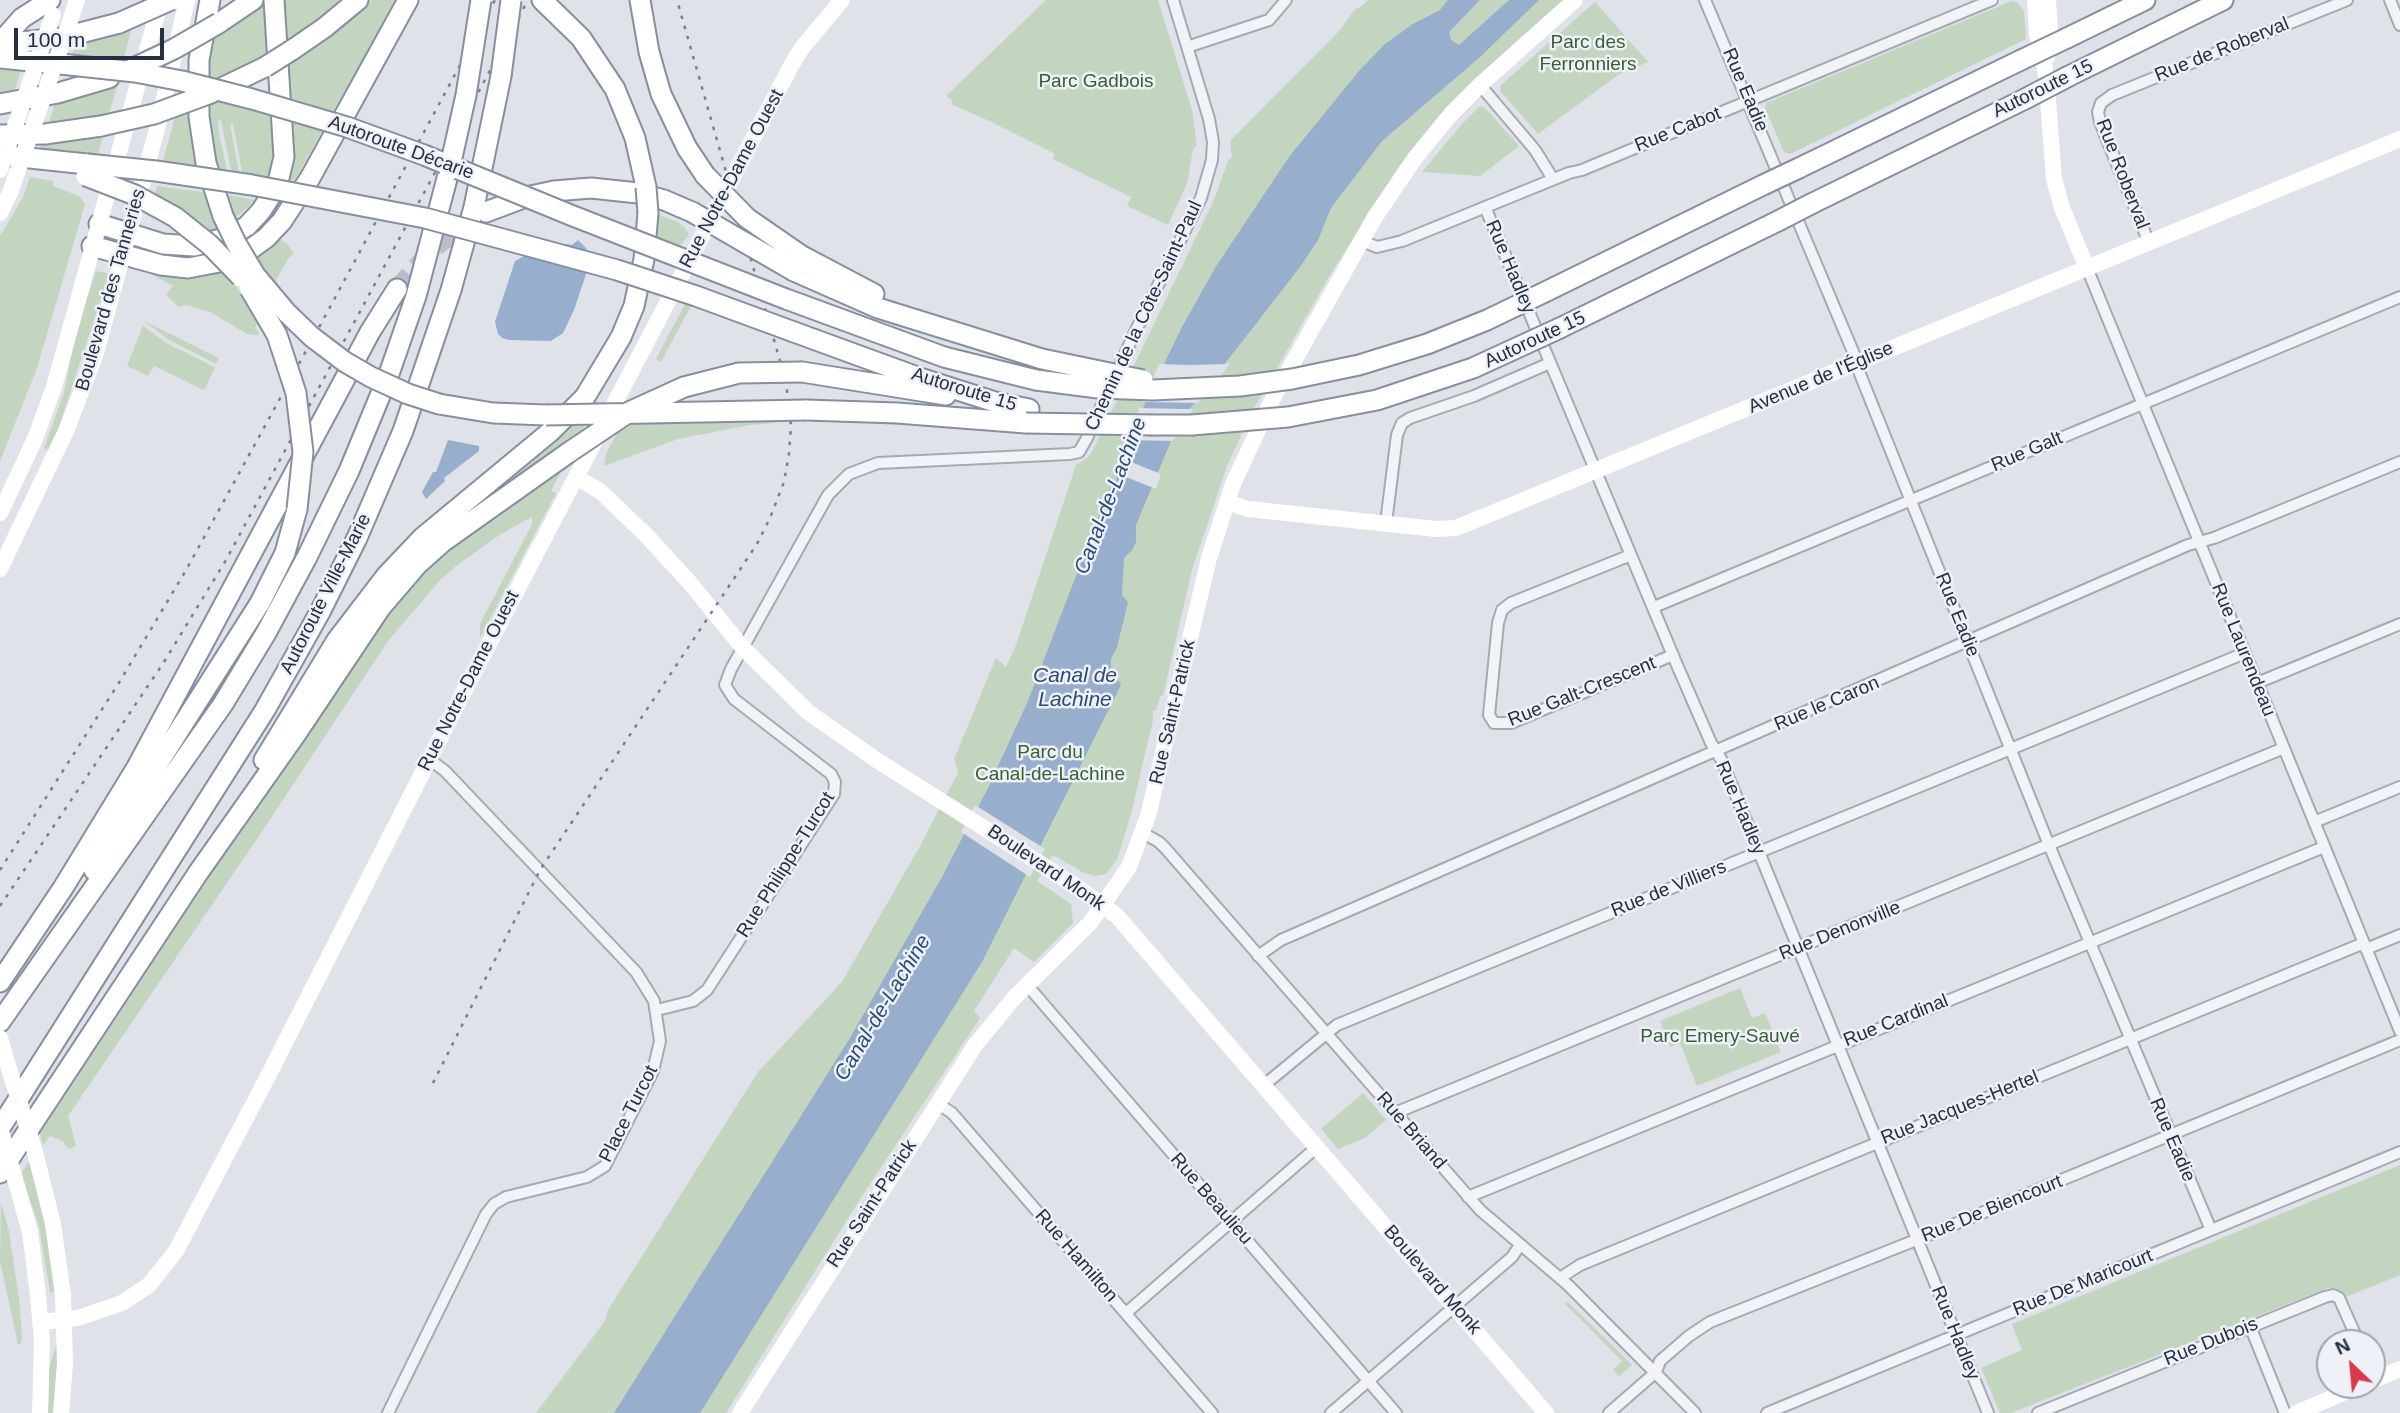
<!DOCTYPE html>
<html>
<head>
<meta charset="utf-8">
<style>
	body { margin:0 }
	#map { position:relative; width:2400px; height:1413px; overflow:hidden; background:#dfe2e9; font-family:Helvetica,sans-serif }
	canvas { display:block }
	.north { position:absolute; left:2316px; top:1329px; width:70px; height:70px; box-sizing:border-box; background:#eef1f7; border:2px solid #9ea3af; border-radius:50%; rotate:334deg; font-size:19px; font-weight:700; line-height:28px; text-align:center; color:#262f42 }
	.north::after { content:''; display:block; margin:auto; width:24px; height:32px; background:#d93949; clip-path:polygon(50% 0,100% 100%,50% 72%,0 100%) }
	.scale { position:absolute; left:14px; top:28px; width:150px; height:32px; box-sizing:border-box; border:4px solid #262f42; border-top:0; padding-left:9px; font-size:21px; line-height:24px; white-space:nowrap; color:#262f42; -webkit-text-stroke:5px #eef1f7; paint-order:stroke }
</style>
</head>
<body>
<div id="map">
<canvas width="2400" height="1413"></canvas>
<div class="north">N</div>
<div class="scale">100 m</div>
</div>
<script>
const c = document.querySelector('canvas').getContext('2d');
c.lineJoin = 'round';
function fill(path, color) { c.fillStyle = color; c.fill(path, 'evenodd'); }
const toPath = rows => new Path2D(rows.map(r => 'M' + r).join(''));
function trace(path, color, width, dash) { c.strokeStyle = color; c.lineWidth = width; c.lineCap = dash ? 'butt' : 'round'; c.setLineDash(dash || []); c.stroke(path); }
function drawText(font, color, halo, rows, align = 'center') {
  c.font = font + ' Helvetica,sans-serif'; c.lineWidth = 5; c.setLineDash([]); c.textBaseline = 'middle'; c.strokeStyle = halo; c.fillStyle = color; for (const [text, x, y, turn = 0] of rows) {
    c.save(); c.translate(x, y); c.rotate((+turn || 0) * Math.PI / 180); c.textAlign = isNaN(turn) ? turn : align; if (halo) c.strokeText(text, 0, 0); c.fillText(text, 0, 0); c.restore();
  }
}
fill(toPath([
	[283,0,340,0,301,32,285,40],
	[372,0,399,0,333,111,291,98,288,64,340,28],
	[1046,0,1158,0,1192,110,1197,146,1193,149,1187,184,1168,225,1127,206,1131,197,1053,159,1055,154,987,120,953,105,952,100,946,96],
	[1368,0,1564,0,1457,97,1400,165,1330,275,1252,412,1227,466,1192,570,1163,696,1160,696,1156,711,1153,711,1153,720,1131,814,1117,860,1106,874,1095,876,1082,872,1053,855,1037,881,1071,904,1073,923,1034,962,1014,948,974,1011,980,1018,862,1196,726,1413,536,1413,605,1321,608,1310,758,1072,842,982,920,846,958,773,954,759,996,658,1006,667,1016,645,1076,465,1088,457,1093,450,1213,202,1228,161,1232,157,1230,141,1339,31,1356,8,1358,9],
	[2012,1,2017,2,2024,11,2026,39,1790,154,1784,152,1765,108,1766,103],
	[265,2,270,51,217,79,206,77,210,39],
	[1595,2,1648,62,1618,75,1538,134,1501,92,1500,86],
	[133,23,123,61,72,54,77,41],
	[0,69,21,71,14,91,0,93],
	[118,83,109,114,49,122,56,101],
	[217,102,273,116,273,153,268,177,242,172,233,124,230,124,239,172,231,171,221,120,218,121,219,133,227,170,217,168,207,106],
	[1480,106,1485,108,1519,146,1480,176,1422,172,1462,124],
	[193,111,201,166,163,161,175,117],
	[293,122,322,131,294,181,288,180,294,155],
	[103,136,98,154,40,148,42,143],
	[30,177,53,181,53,186,79,196,85,204,37,368,0,461,0,236,23,197],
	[157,186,209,193,222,227,205,232,154,197],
	[228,195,255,200,235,219],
	[654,213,678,222,685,228,689,234,680,246,654,236],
	[278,238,287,244,294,254,288,259,274,284,254,257],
	[96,271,109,274,51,451,44,448,64,393,76,331],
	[225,271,259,320,255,328,259,332,257,335,247,334,210,312,187,305,179,307,166,295,173,286,151,274,189,277],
	[685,304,691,306,661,362,656,359],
	[144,321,219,358,216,364,169,340],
	[143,326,168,344,215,367,204,390,154,366,148,376,127,366],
	[642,396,637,422,642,424,775,418,775,423,750,425,678,439,604,466,606,454,636,397],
	[575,421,587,421,581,433,578,432,575,437,468,516,466,512],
	[564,466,551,491,556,493,480,638,480,624,532,524,532,517,501,534,456,566,441,579,388,641,259,836,68,1116,76,1146,69,1149,62,1141,50,1136,43,1145,39,1130,361,648,389,610,444,553],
	[1740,988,1752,1018,1765,1013,1781,1052,1697,1086,1680,1043,1670,1047,1660,1021],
	[1363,1093,1386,1120,1365,1138,1338,1149,1321,1129],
	[30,1160,40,1195,53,1263,54,1292,50,1293,39,1226,21,1174],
	[2400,1165,2400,1275,2346,1297,2336,1288,2328,1288,2011,1413,2000,1413,1981,1368,2022,1350,2012,1324],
	[1,1202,9,1231,20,1307,22,1340,20,1344,18,1344,0,1261],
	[1568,1302,1632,1365,1619,1376,1613,1370,1622,1361,1565,1304],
	[56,1346,58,1346,54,1413,48,1413,49,1369]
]), '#c3d4bf');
fill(toPath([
	[1448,0,1480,0,1449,32,1451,40,1459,45,1509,0,1539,0,1480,57,1382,141,1331,208,1318,240,1300,267,1178,424,1136,525,1136,542,1133,549,1124,558,1122,595,1128,602,1117,647,1111,659,1111,669,1121,685,982,962,700,1413,614,1413,850,1038,942,877,988,788,1028,701,1112,482,1115,483,1145,403,1181,329,1215,268,1289,157,1359,71,1385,44,1413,24,1440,10],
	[578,240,586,248,589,258,588,268,574,310,563,333,551,341,509,340,502,338,498,334,495,322,515,261,530,253,566,244,572,245],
	[448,440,479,446,479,451,444,478,445,481,426,499,422,492,433,472,436,472]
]), '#97aecc');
fill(toPath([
	[1159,364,1187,365,1230,364,1198,403,1142,402],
	[1139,408,1182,409,1193,409,1173,441,1128,440],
	[1121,458,1161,474,1156,489,1116,473],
	[975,805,1045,849,1030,877,961,832]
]), '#dfe2e9');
trace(toPath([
	[397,289,431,250,470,221]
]), '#babec8', 19, [19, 10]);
const street = toPath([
	[1705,0,1854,354,1860,374,2049,845,2211,1230],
	[2390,0,2400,25],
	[1187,47,1269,20,1286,0],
	[1480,85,1535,150,1553,179],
	[1485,207,1677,665,1711,743,1721,759,1988,1413],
	[1362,241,1377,247,1402,241,1569,173,1582,170,1992,0],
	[2149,243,2100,122,2098,112,2101,103,2112,95,2347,0],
	[2087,268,2400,1031],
	[1386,523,1397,435,1402,423,1410,418,1474,396,1550,363],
	[1631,555,1511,603,1502,610,1498,623,1489,715,1494,723,1511,723,1673,655],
	[1654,607,2400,297],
	[2257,683,2400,624],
	[2314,822,2400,787],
	[1143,833,1159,842,1166,849,1480,1210,1568,1285,1695,1413],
	[2366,949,2400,935],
	[1258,956,1281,940,2188,545,2214,538,2400,462],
	[1027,985,1396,1413],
	[657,1010,693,1001,707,990,834,794,835,782,831,774,734,699,725,685,731,669,828,495,849,474,878,463,1070,454,1079,452,1087,438,1136,330,1201,198,1212,160,1213,142,1209,119,1173,0],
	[1263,1086,1337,1025,2245,653],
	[937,1103,952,1113,1212,1413],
	[1395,1113,2284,748],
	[1468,1197,2324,847],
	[1560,1278,1580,1265,2364,943],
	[1126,1313,1317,1147],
	[2250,1326,2285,1413],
	[388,1413,486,1214,494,1204,506,1197,587,1177,605,1166,653,1071,660,1041,654,1001,636,972,445,771,429,759],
	[1331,1413,1512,1257,1520,1245],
	[1609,1413,1656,1372,1660,1361,1689,1336,1710,1322,1926,1236,2400,1040],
	[1767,1413,2400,1152],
	[2038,1413,2325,1297,2333,1295,2339,1298,2359,1343]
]);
const highway = toPath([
	[210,0,199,60,199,117,206,163,223,216],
	[542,0,581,38,615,89,635,138,646,187],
	[640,0,649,52,661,94,687,148,705,175],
	[219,23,253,0],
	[2067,38,2145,0],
	[0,43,22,18,50,0],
	[0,44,61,38,119,23],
	[292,50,324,28,358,0],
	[0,58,70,65],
	[2069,76,2223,0],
	[211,93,265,67],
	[0,104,58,93,109,78],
	[0,135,45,134,101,126],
	[0,155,87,164],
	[1799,168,2021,60],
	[1813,203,2023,100],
	[486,212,526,197,554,191,591,188,638,193,664,200,692,212],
	[99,224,163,244,194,246,229,237,247,226,261,211,277,186,284,157,274,0],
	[92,246,161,265,188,268,230,260,248,251,266,238,282,221,310,178,408,0],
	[802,256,874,294],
	[794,271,878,308,1042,359],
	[1545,292,1763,185],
	[786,299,944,357,1036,380],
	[1560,328,1778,221],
	[794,332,920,378,995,402,1029,409],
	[802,372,946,395],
	[439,404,493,413,546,415],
	[806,410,897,413,1026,423],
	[1153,425,1192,425],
	[264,760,337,640,386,576,423,537,550,432,585,397,621,337,634,306,644,259,648,213],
	[94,870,131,806,260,603,285,553,297,509],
	[0,982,63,888,137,767,370,332,397,289],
	[0,1022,223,704,266,633,307,557,349,471,389,374,416,296,449,171],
	[0,1128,265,710,320,612,357,538,403,431,451,290,474,207,501,76],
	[0,1173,198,873,296,734,381,607,417,565,444,541,568,453]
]);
trace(street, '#a4a9b4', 14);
trace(highway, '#858fa1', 23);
trace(street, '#f2f3f7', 10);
trace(toPath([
	[2035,0,2037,34,2046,74,2054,179,2062,208,2087,268],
	[70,21,77,0],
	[2047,57,2050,33,2048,0],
	[0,213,10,193],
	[576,477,600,491,647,536,690,583,743,648,808,712,875,759,1074,885,1117,916,1546,1413],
	[1227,502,1248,509,1436,529,1456,528,2400,139],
	[0,513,35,439,54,387,161,0],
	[0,569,67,429,96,353,157,129,187,0],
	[0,1038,10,1072],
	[35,1152,53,1224,63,1295,65,1364,61,1413],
	[15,1179,30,1232,38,1295,42,1342,40,1413],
	[41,1322,78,1318,122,1303,149,1285,176,1251,267,1078,460,699,791,66,801,49,842,0],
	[2372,1381,2400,1369],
	[740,1413,976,1044,1014,998,1090,923,1129,867,1148,816,1209,558,1233,484,1273,398,1375,217,1415,158,1451,114,1480,85,1575,0],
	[2296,1413,2362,1385]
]), '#fff', 16);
trace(highway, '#fff', 19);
trace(toPath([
	[0,870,120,681,185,572,329,309,495,0],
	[0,906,164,662,226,560,528,0],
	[433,1083,540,870,757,544,770,518,784,482,789,454,791,426,786,382,677,0]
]), '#778094', 2.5, [3.5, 7]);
const highwayBridge = toPath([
	[119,23,171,0],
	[2021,60,2067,38],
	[70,65,135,72,182,81,252,99,347,127,424,155,573,216,786,299],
	[265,67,292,50],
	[127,71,174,49,219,23],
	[501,76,511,0],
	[2023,100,2069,76],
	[101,126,154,114,211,93],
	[87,164,156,171,252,185,425,218,617,270,696,296,794,332],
	[449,171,466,95,481,0],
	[705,175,747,218,802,256],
	[86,176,135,195,175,217,210,245,241,277],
	[1763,185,1799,168],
	[646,187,648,213],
	[692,212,794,271],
	[223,216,236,243,255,275,286,312,312,337,345,362,371,377,408,394,439,404],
	[1778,221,1813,203],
	[250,289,277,335,296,393,303,452,297,509],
	[1042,359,1143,380],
	[1036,380,1098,388,1153,390,1240,386,1292,379,1359,365,1427,344,1487,320,1545,292],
	[546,415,806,410],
	[1026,423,1153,425],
	[1192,425,1288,417,1377,400,1473,368,1560,328],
	[568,453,629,412,684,387,739,373,802,372]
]);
trace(highwayBridge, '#858fa1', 23, []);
trace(toPath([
	[0,170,53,15],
	[10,193,70,21],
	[10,1072,35,1152],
	[0,1128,15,1179]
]), '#fff', 16);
trace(highwayBridge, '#fff', 19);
drawText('19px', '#385f33', '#eef1f7', [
	["Parc des",1588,43],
	["Ferronniers",1588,65],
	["Parc Gadbois",1096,82],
	["Parc du",1050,753],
	["Canal-de-Lachine",1050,775],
	["Parc Emery-Sauvé",1720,1037]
]);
drawText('19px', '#262f42', '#eef1f7', [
	["Rue de Roberval",2222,50,-22],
	["Autoroute 15",2043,89,-26],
	["Rue Eadie",1745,90,67],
	["Rue Cabot",1678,130,-22],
	["Autoroute Décarie",401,148,20],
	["Rue Roberval",2122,174,69],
	["Rue Notre-Dame Ouest",732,179,-62],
	["Rue Hadley",1510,267,67],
	["Boulevard des Tanneries",111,290,-74],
	["Chemin de la Côte-Saint-Paul",1144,316,-65],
	["Autoroute 15",1535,340,-25],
	["Avenue de l'Église",1821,378,-23],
	["Autoroute 15",964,390,17],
	["Rue Galt",2027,452,-23],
	["Autoroute Ville-Marie",326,594,-63],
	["Rue Eadie",1957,615,68],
	["Rue Laurendeau",2243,650,68],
	["Rue Notre-Dame Ouest",469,681,-63],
	["Rue Galt-Crescent",1582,692,-22],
	["Rue le Caron",1827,704,-23],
	["Rue Saint-Patrick",1173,712,-77],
	["Rue Hadley",1740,808,67],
	["Rue Philippe-Turcot",786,865,-58],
	["Boulevard Monk",1046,868,34],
	["Rue de Villiers",1669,889,-22],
	["Rue Denonville",1840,931,-22],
	["Rue Cardinal",1896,1021,-22],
	["Rue Jacques-Hertel",1960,1108,-22],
	["Place Turcot",629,1114,-63],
	["Rue Briand",1411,1131,49],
	["Rue Eadie",2172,1140,67],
	["Rue Beaulieu",1211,1199,49],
	["Rue Saint-Patrick",872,1204,-57],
	["Rue De Biencourt",1992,1209,-22],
	["Rue Hamilton",1076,1256,49],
	["Boulevard Monk",1432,1280,49],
	["Rue De Maricourt",2083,1283,-22],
	["Rue Hadley",1955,1333,68],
	["Rue Dubois",2211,1342,-22]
]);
drawText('italic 21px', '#2d4b79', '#eef1f7', [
	["Canal-de-Lachine",1111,496,-69],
	["Canal de",1075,676],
	["Lachine",1075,700],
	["Canal-de-Lachine",883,1008,-59]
]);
</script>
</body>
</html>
